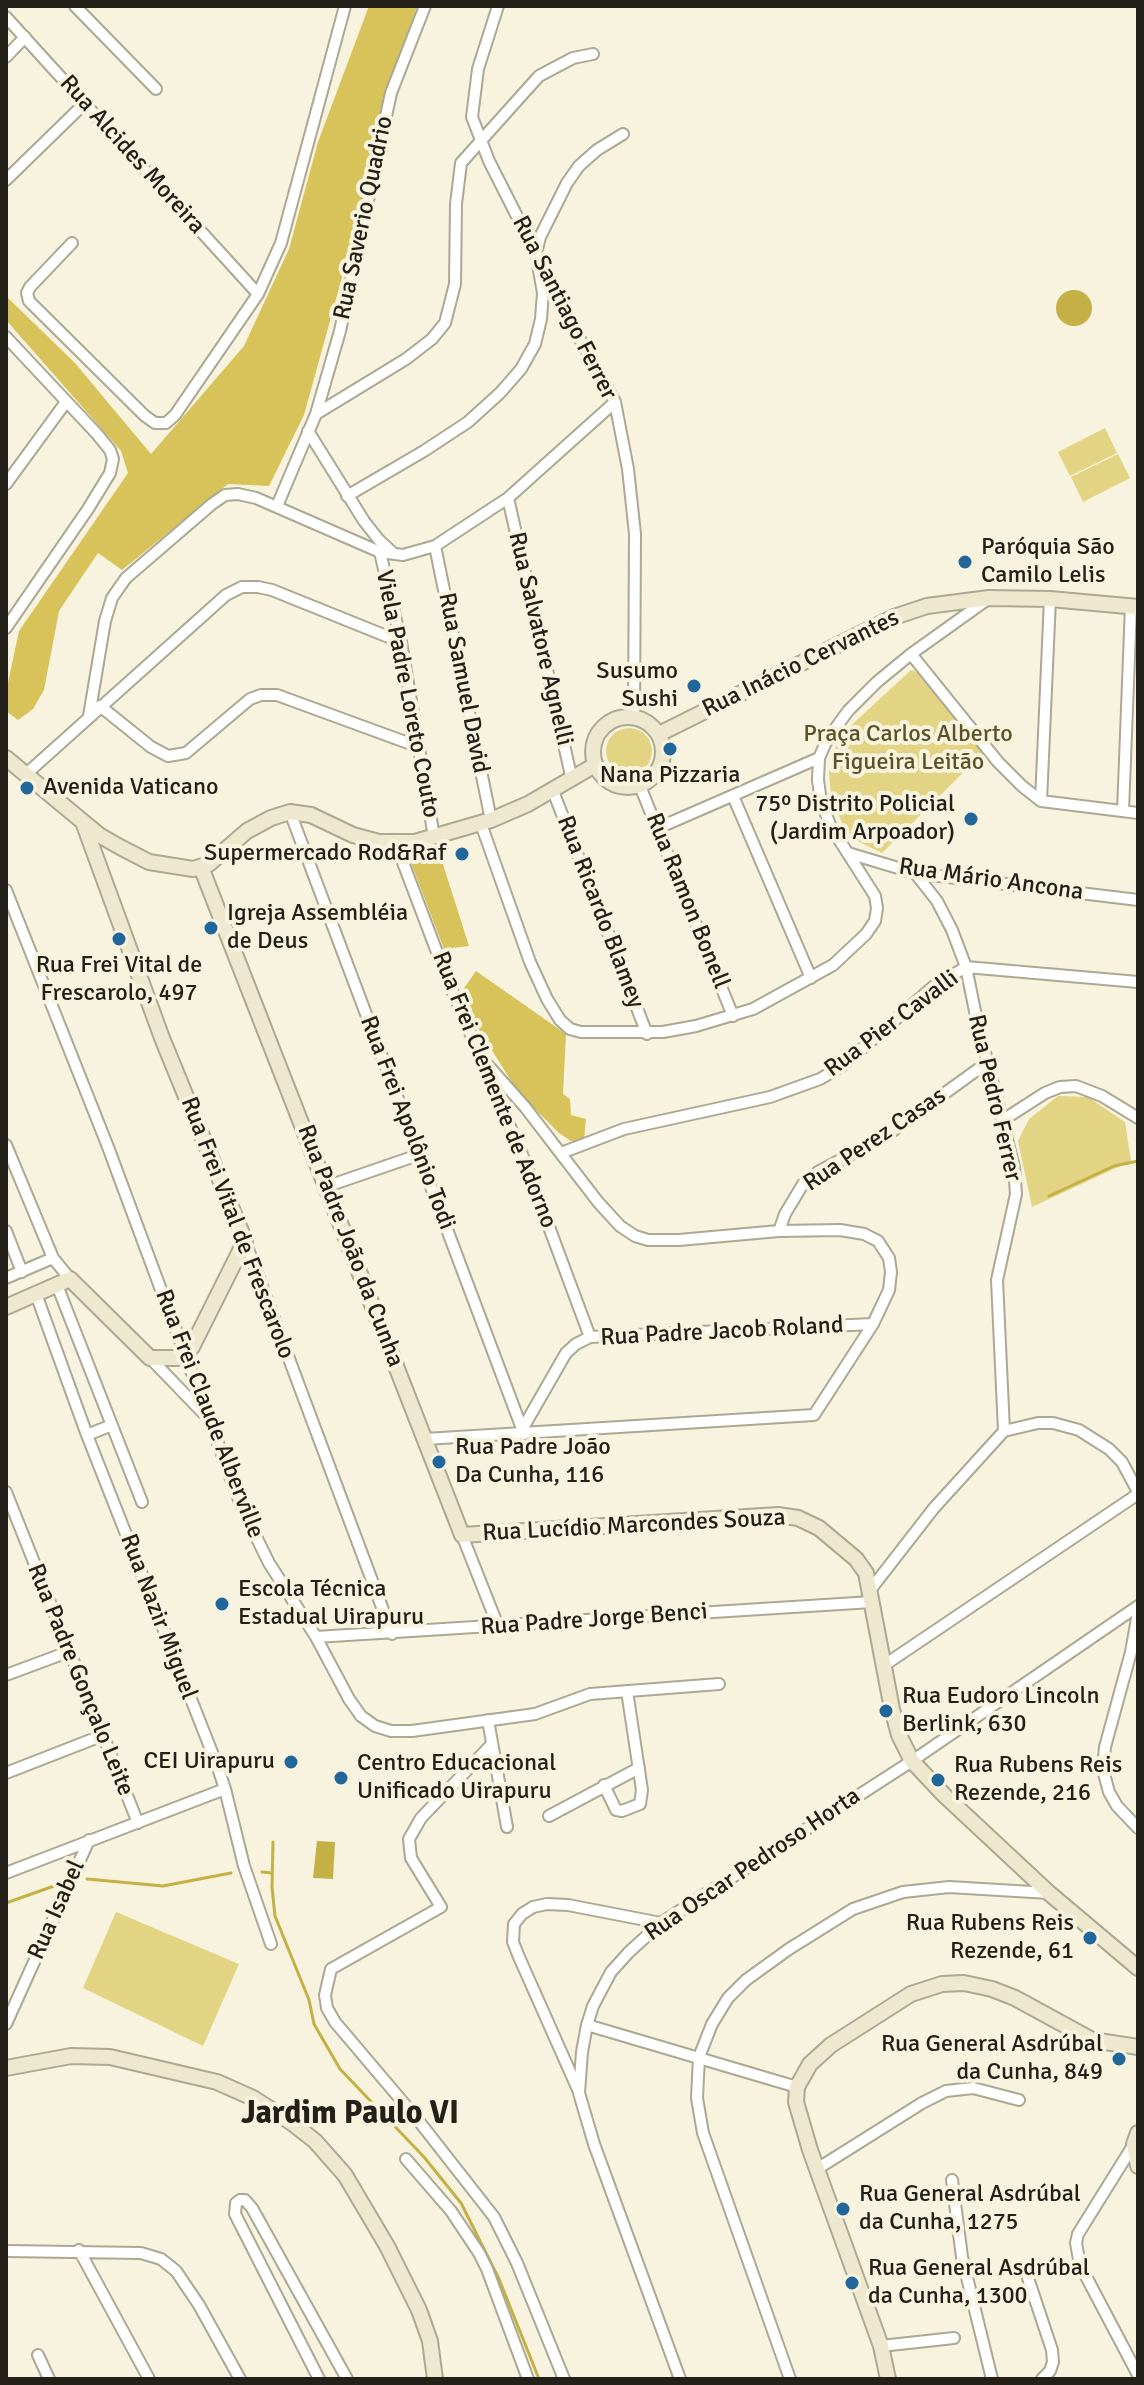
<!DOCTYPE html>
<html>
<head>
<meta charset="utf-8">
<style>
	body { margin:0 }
	#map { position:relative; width:1144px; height:2385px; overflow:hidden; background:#f7f3de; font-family:Signika,sans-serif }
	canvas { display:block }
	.frame { position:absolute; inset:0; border:8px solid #222019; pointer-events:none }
</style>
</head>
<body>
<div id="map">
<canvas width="1144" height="2385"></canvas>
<div class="frame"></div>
</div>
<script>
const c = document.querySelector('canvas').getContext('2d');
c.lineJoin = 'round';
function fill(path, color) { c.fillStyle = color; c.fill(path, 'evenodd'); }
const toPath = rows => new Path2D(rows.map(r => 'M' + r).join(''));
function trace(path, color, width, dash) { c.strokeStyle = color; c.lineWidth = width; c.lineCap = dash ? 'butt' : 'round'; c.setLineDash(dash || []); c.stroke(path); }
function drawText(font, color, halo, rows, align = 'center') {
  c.font = font + ' Signika,sans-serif'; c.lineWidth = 8; c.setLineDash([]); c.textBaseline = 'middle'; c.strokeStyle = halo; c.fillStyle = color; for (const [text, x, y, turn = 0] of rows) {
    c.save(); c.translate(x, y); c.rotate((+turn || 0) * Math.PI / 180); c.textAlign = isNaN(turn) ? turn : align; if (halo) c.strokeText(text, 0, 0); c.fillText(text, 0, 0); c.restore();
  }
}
fill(toPath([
	[1105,428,1117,453,1070,476,1058,452],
	[1118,454,1130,478,1083,502,1071,477],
	[911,670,921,674,941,702,985,751,882,853,853,839,843,825,831,798,829,772,835,749,846,730],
	'606 751a23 23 0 1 1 46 0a23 23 0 1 1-46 0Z',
	[1058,1096,1088,1097,1125,1122,1131,1161,1032,1207,1018,1141,1029,1119],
	[116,1912,239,1964,203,2046,83,1988]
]), '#e3d483');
fill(toPath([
	[369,6,417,6,304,415,269,486,228,484,122,570,98,553,59,611,44,690,33,709,18,720,6,711,6,692,19,631,128,473,121,451,6,320,6,296,75,363,151,454,244,346,289,249,318,142],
	[440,855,469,946,444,949,411,863],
	[476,971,566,1034,563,1094,570,1099,571,1115,586,1119,584,1140,571,1141,559,1133,518,1092,470,1015,462,991]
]), '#d7c359');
fill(toPath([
	'1056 308a18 18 0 1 1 36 0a18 18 0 1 1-36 0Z',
	[317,1841,335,1842,333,1879,313,1878]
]), '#c4b045');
trace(toPath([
	[1049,1196,1114,1166,1138,1161],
	[273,1842,272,1887,275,1916,309,2000,314,2024,340,2069,424,2157,461,2203,499,2279,539,2379],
	[262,1872,272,1873],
	[87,1879,163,1886,231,1873],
	[6,1903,54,1886]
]), '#c4b045', 3);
const street = toPath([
	[75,6,156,89],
	[498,6,478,69,472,117,489,161,572,325,615,402,628,469,635,534,634,717],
	[6,17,258,294],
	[6,57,25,37],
	[6,180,85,103],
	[72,243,30,287,27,293,29,301,145,416,155,423,166,423,175,415,258,294,281,243,345,6],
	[6,337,97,434,110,450,113,459,110,473,88,509,6,628],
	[316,414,406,359,432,339,445,323,455,284,456,204,461,163,539,76,573,58,593,54],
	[308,431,364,521,379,540,394,554],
	[6,484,66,402],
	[347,496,424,451,468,422,500,393,521,369,535,344,541,319,543,293,536,253,540,237,567,183,579,166,597,150,623,134],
	[508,498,572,780],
	[277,506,316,414,340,331,391,93,425,6],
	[435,546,491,820],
	[380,552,401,642,434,837],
	[911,654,998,762,1022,786,1041,801,1138,813],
	[100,706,151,747,168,756,186,753,250,699,261,695,277,695,419,747],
	[89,716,105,621,112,598,126,578,212,504,225,495,238,494,256,498,380,552,403,555,435,546,508,498,615,402],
	[25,775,226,595,242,587,258,587,272,590,401,642],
	[640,786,733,1016],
	[553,791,647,1034],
	[733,796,811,978],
	[1041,801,1050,599],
	[1123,811,1131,606],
	[290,812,524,1434],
	[481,824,530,962,547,999,560,1020,570,1029,581,1032,663,1032,696,1026,753,1009,833,965,866,934,875,921,877,908,875,896,831,827,821,802,818,780,819,758,827,740,848,711,877,682,911,654,988,599],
	[658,828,819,758],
	[396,844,446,976,523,1157,590,1337],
	[848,853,915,873,1138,900],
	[915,873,937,901,952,930,966,967,977,1021,1014,1167,1016,1194,997,1280,1004,1431],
	[6,890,108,1147,242,1508,269,1563,316,1637,349,1699,361,1716,375,1726,391,1731,412,1731,535,1714,590,1694,719,1684],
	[1003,1120,1045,1093,1060,1087,1076,1086,1102,1096,1138,1118],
	[6,1145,53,1258,70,1279],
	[561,1153,624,1129,770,1097,820,1079,842,1066,934,986,966,967,1138,982],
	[328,1186,418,1155],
	[6,1231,22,1272],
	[779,1231,785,1214,803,1184,818,1172,887,1135,988,1062],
	[245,1241,392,1634],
	[6,1278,53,1258],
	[57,1285,142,1502],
	[36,1294,87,1435,217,1765,225,1789,244,1866,271,1944],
	[150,1358,205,1415],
	[523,1428,566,1353,576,1344,590,1337,873,1324],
	[87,1435,112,1425],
	[425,1439,814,1415,873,1324,889,1290,891,1272,889,1258,878,1241,864,1234,840,1230,779,1231,679,1240,648,1240,635,1236,620,1226,598,1202,525,1107,485,1062],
	[6,1492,138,1823],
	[462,1535,498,1626],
	[871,1589,934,1508,1004,1431,1038,1423,1053,1423,1079,1430,1109,1449,1122,1462,1138,1492],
	[1138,1613,1131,1652,1105,1747,1103,1770,1109,1792,1117,1806,1138,1828],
	[316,1637,872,1602],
	[883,1666,1138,1494],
	[6,1675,68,1652],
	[488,1720,507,1827],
	[492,1744,421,1818,409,1839,411,1858,441,1907,331,1969,325,1995,327,2008,335,2022,418,2120,494,2217,517,2263,564,2379],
	[6,1773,101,1736],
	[604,1785,616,1810,622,1811,640,1804,642,1790,627,1691],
	[549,1816,639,1768],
	[6,1873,225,1789],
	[6,2024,89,1840],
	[587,2025,797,2087],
	[579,2092,519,1957,513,1942,514,1924,522,1914,533,1907,547,1904,568,1905,661,1923],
	[1134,2144,1078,2234,1076,2243,1080,2265,1138,2375],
	[406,2159,451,2211,479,2253,487,2269,528,2379],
	[817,2169,922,2103,946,2091,973,2088,1019,2100],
	[952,2180,962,2257,992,2379],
	[79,2250,149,2379],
	[6,2251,141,2253,161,2259,176,2271,199,2305,240,2379],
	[1028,2278,1052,2350,1053,2362,1050,2371,1042,2379],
	[881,2346,954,2338],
	[38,2355,49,2379],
	[319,2379,235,2214,236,2203,240,2200,245,2200,252,2208,347,2379],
	[680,2379,594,2144,579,2093,582,2052,587,2025,593,2006,611,1972,629,1952,661,1923,912,1761,1138,1606],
	[790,2379,703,2133,697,2098,699,2057,712,2024,728,1998,746,1980,789,1949,853,1909,903,1892,949,1887,1049,1893]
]);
const secondary = toPath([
	'593 752a35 35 0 1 1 70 0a35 35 0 1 1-70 0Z',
	[659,734,894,617,927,606,989,598,1050,599,1138,607],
	[6,758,99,835,120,847,149,862,193,869,209,864,247,831,271,818,290,812,311,815,353,835,379,842,415,842,491,820,528,804,595,765],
	[201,867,462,1535,778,1515,798,1518,819,1528,856,1559,866,1573,892,1709,899,1735,912,1761,944,1795,1049,1893,1138,1968],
	[6,1307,70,1279,150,1358,178,1358,192,1347,245,1241,162,1038,83,822],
	[6,2068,71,2056,110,2057,217,2082,253,2098,292,2123,315,2141,345,2175,387,2246,419,2310,430,2341,435,2379],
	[1138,2133,1134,2144,1138,2166],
	[888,2379,881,2346,810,2150,796,2102,797,2087,810,2064,831,2045,911,1994,942,1984,964,1983,992,1989,1015,1998,1092,2040,1138,2047]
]);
trace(street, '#aba894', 14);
trace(secondary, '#aba894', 18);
trace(street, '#fff', 10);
trace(secondary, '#ede8ce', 14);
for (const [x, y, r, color] of [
	[965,562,8,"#22679c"],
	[694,686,8,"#22679c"],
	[670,749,8,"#22679c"],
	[27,788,8,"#22679c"],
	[971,819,8,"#22679c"],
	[462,854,8,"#22679c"],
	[211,928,8,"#22679c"],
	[119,939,8,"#22679c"],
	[439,1462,8,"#22679c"],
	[222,1604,8,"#22679c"],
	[886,1711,8,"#22679c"],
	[291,1762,8,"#22679c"],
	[341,1778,8,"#22679c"],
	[938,1780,8,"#22679c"],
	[1090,1938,8,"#22679c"],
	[1119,2059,8,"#22679c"],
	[843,2209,8,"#22679c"],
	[852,2283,8,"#22679c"]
]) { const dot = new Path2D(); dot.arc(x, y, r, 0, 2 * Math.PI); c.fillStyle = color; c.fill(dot); trace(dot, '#f7f3de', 3); }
drawText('24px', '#222019', '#f7f3de', [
	["Rua Alcides Moreira",132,155,48],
	["Rua Saverio Quadrio",364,218,-78],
	["Rua Santiago Ferrer",564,308,63],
	["Rua Salvatore Agnelli",540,639,77],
	["Rua Inácio Cervantes",801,664,-26],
	["Rua Samuel David",463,683,79],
	["Viela Padre Loreto Couto",407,694,79],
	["Rua Mário Ancona",991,880,8],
	["Rua Ramon Bonell",687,901,68],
	["Rua Ricardo Blamey",600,912,69],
	["Rua Pier Cavalli",892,1024,-37],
	["Rua Frei Clemente de Adorno",494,1090,68],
	["Rua Pedro Ferrer",994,1098,77],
	["Rua Frei Apolônio Todi",407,1123,69],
	["Rua Perez Casas",875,1140,-34],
	["Rua Frei Vital de Frescarolo",237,1228,69],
	["Rua Padre João da Cunha",350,1246,69],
	["Rua Padre Jacob Roland",722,1332,-3],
	["Rua Frei Claude Alberville",209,1414,69],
	["Rua Lucídio Marcondes Souza",634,1526,-3],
	["Rua Nazir Miguel",158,1617,69],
	["Rua Padre Jorge Benci",594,1620,-4],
	["Rua Padre Gonçalo Leite",80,1680,68],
	["Rua Oscar Pedroso Horta",753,1865,-34],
	["Rua Isabel",57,1910,-66]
]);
drawText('24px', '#222019', '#f7f3de', [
	["Paróquia São",981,548],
	["Camilo Lelis",981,576],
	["Susumo",678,672,"right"],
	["Sushi",678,700,"right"],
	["Nana Pizzaria",670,776,"center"],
	["Avenida Vaticano",43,788],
	["75º Distrito Policial",955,805,"right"],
	["(Jardim Arpoador)",955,833,"right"],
	["Supermercado Rod&Raf",446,854,"right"],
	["Igreja Assembléia",227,914],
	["de Deus",227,942],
	["Rua Frei Vital de",119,966,"center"],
	["Frescarolo, 497",119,994,"center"],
	["Rua Padre João",455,1448],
	["Da Cunha, 116",455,1476],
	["Escola Técnica",238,1590],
	["Estadual Uirapuru",238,1618],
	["Rua Eudoro Lincoln",902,1697],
	["Berlink, 630",902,1725],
	["CEI Uirapuru",275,1762,"right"],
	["Centro Educacional",357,1764],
	["Unificado Uirapuru",357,1792],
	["Rua Rubens Reis",954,1766],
	["Rezende, 216",954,1794],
	["Rua Rubens Reis",1074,1924,"right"],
	["Rezende, 61",1074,1952,"right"],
	["Rua General Asdrúbal",1103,2045,"right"],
	["da Cunha, 849",1103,2073,"right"],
	["Rua General Asdrúbal",859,2195],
	["da Cunha, 1275",859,2223],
	["Rua General Asdrúbal",868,2269],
	["da Cunha, 1300",868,2297]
], 'left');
drawText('24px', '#5b5328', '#f7f3de', [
	["Praça Carlos Alberto",908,735],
	["Figueira Leitão",908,763]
]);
drawText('bold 32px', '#222019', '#f7f3de', [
	["Jardim Paulo VI",350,2115]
]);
</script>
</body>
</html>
